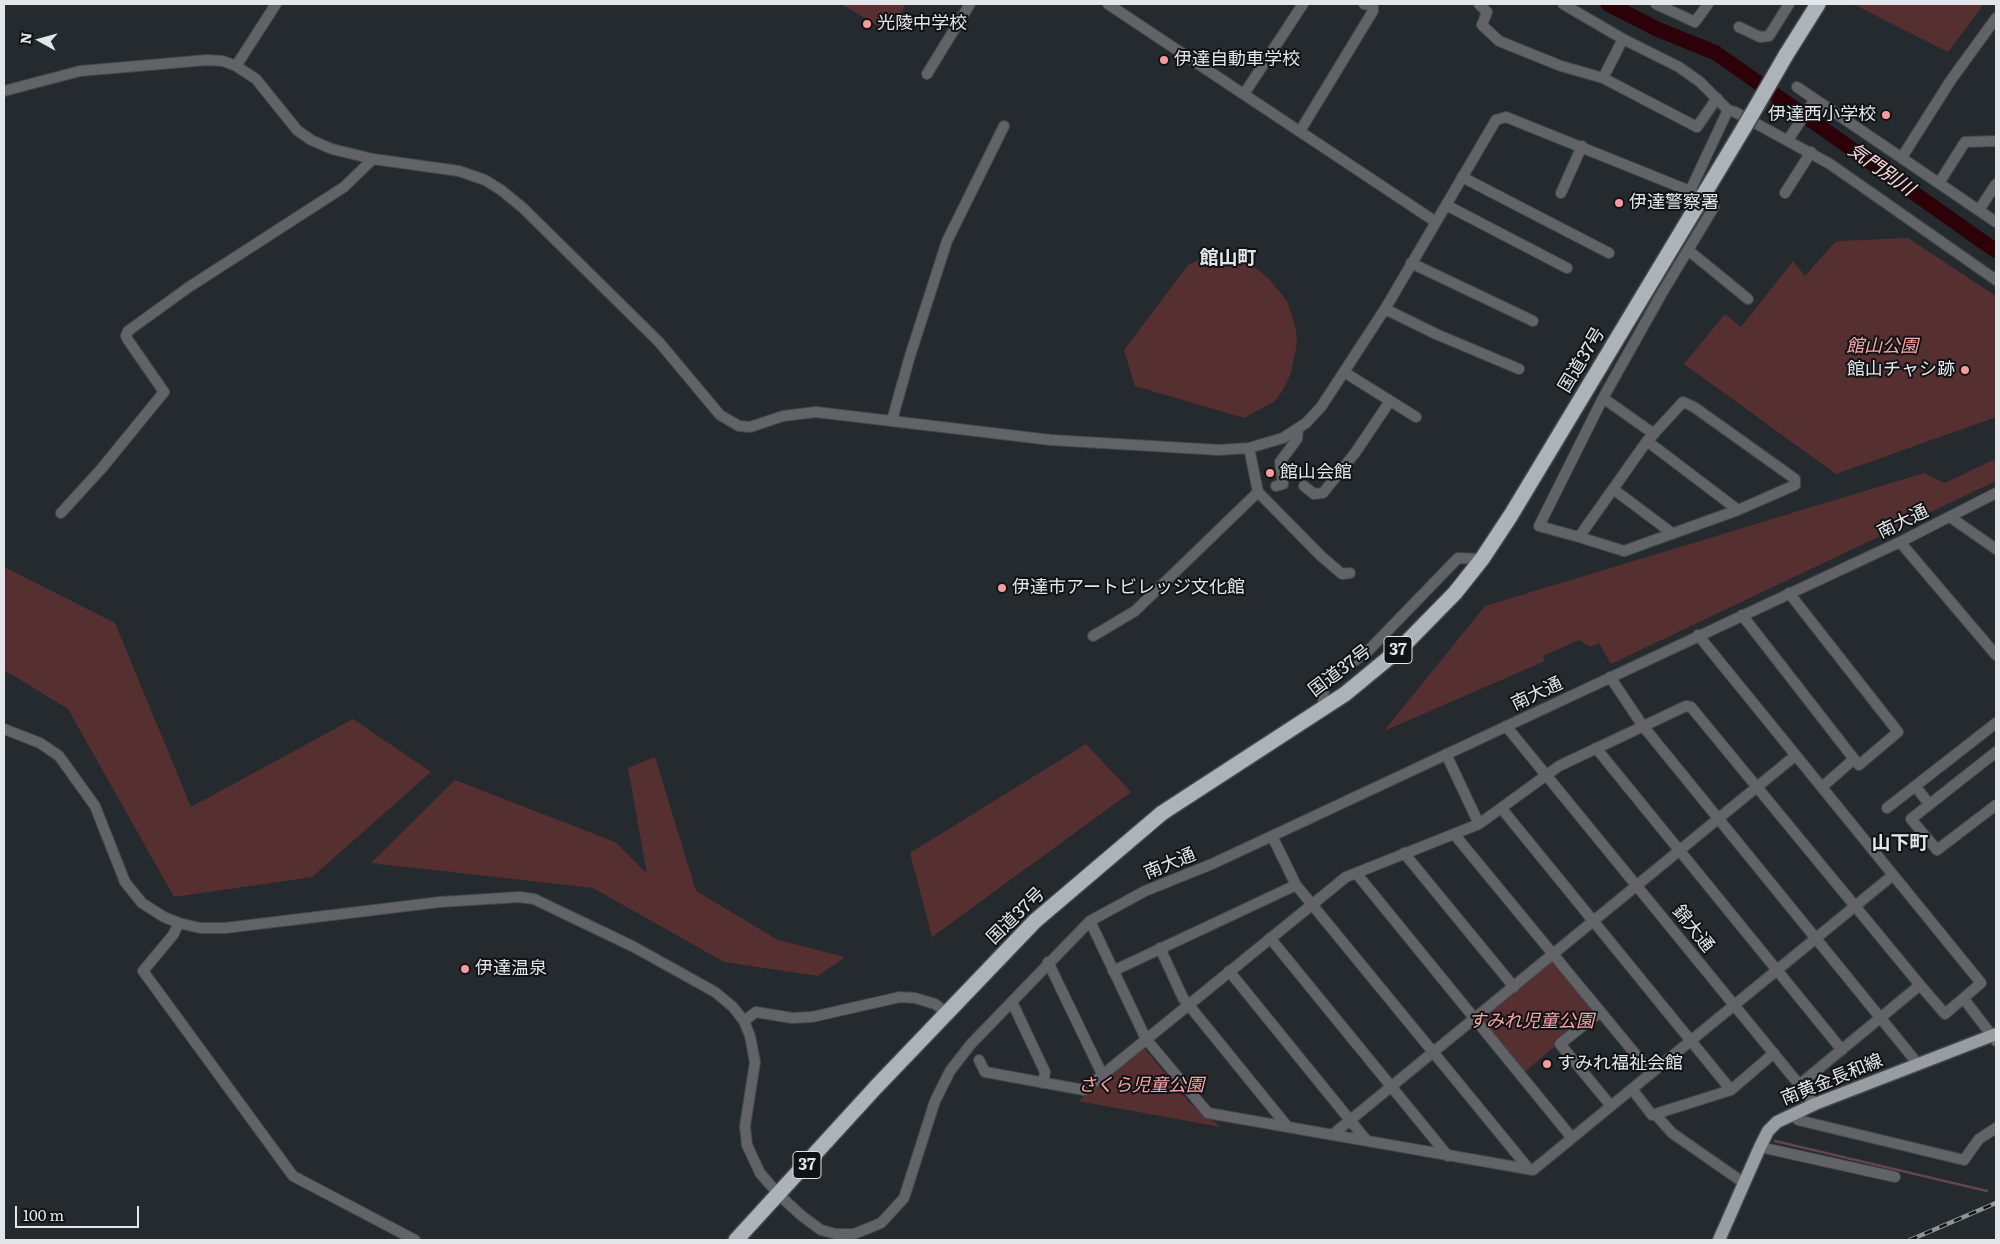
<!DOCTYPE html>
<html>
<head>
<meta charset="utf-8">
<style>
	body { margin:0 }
	#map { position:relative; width:2000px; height:1244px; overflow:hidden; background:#252a2e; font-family:Literata,serif }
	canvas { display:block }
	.frame { position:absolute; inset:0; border:5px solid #e3e7e9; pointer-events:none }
	.north { position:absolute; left:15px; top:15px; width:50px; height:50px; -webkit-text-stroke:4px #101214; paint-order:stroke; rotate:277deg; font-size:14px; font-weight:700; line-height:20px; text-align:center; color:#e3e7e9 }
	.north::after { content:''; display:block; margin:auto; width:18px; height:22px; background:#e3e7e9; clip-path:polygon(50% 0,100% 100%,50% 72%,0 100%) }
	.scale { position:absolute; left:15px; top:1206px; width:124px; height:22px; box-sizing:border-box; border:2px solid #e3e7e9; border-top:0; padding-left:6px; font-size:15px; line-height:18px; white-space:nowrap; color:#e3e7e9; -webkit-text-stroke:4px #101214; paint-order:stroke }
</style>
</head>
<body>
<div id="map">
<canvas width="2000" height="1244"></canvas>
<div class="frame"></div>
<div class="north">N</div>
<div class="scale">100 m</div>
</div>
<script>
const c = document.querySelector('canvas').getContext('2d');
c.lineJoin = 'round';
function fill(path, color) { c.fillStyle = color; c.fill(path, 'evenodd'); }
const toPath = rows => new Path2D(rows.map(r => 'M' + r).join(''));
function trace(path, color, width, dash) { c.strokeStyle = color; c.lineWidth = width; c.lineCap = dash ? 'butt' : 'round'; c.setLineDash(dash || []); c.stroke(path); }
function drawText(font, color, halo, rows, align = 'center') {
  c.font = font + ' Literata,"Noto Sans JP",serif'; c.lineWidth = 4; c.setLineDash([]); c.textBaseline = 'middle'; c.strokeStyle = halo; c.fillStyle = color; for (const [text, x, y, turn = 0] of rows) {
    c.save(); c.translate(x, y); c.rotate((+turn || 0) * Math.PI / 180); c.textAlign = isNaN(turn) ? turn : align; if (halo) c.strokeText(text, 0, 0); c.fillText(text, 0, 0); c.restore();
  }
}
fill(toPath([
	[841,4,906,4,895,24,880,27],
	[1853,4,1984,4,1948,52],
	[1908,238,1996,296,1996,417,1836,474,1684,364,1725,314,1741,327,1793,261,1805,276,1836,241],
	[1205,257,1241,262,1256,268,1269,279,1287,301,1296,329,1297,343,1291,373,1284,388,1275,401,1244,418,1135,386,1124,350,1188,265],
	[1995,459,1996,481,1611,664,1599,643,1590,647,1579,640,1543,656,1545,661,1384,731,1485,606,1924,473,1945,483],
	[4,567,115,623,191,807,353,719,431,772,312,877,174,897,68,709,4,670],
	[1086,744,1131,792,932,937,910,853],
	[655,757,696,891,778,940,845,957,818,976,724,962,593,888,371,863,455,780,615,842,647,874,628,768],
	[1555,960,1596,1012,1523,1073,1481,1023,1481,1018],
	[1144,1048,1190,1103,1221,1127,1078,1101]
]), '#562f31');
trace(toPath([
	[1775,1141,1987,1191]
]), '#63464b', 2.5);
trace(toPath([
	[1608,4,1657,29,1716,53,1996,251]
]), '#2c0107', 15);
const minor = toPath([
	[1108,4,1436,222],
	[1479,4,1487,12,1482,25,1499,41,1561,66,1603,78],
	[1563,4,1623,39,1679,67,1700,82,1728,110,1690,191],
	[1656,4,1695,22,1708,4],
	[1739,27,1760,37,1769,36,1789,4],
	[1623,39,1603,78,1697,127,1717,98],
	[236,66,276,4],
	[927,74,970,4],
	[1797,87,1996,222],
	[4,91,80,71,207,60,223,61,236,66,256,79,297,130,311,140,332,149,373,159,459,171,485,180,501,190,523,208,659,342,720,415,739,426,750,427,783,416,816,412,1051,440,1219,450,1249,448,1283,438,1306,423,1321,407,1385,309,1496,120,1506,117,1690,191,1714,207,1662,293,1603,398,1654,434],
	[1244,94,1303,4],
	[1728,110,1735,112,1830,164,1996,280],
	[1300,131,1373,11,1373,6,1364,4],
	[1788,140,1815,99],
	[1902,157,1951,80,1996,18],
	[1462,177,1609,253],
	[1939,183,1965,142,1996,141],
	[1561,193,1582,146],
	[1785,193,1811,152],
	[1446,205,1567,268],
	[1979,210,1996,184],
	[1688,250,1748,299],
	[1411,263,1533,321],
	[1385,309,1436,334,1519,369],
	[1344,372,1416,417],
	[1683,402,1694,407,1795,479,1795,485,1738,510,1624,551,1579,537,1647,441,1683,402],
	[892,420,910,356,947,241,1004,126],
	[1647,441,1738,510],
	[1249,448,1258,492,1321,556,1342,574,1350,573],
	[1276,486,1283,484,1280,462,1297,439,1298,429],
	[1304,486,1314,494,1323,493,1355,453,1390,401],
	[1613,489,1672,533],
	[61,513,102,468,164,392,128,340,126,336,128,331,189,287,344,187,373,159],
	[1950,517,1996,549],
	[1579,537,1539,526,1603,398],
	[1900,542,1996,655],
	[1789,593,1898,732,1859,765,1854,759,1822,787],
	[1742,615,1854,759],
	[1698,635,1981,983,1945,1014,1920,985,1800,1084],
	[1093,636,1135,611,1258,492],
	[1610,677,1643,726,1918,1064],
	[1323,708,1324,683,1367,652,1458,558,1482,559],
	[1506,726,1815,1104],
	[4,729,40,743,59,756,95,806,125,882,142,903,164,917,179,923,200,928,225,928,440,902,519,897,534,899,634,947,715,992,733,1007,744,1021,750,1036,755,1062,745,1126,747,1145,760,1173,779,1195,802,1216,821,1230,836,1234,854,1234,881,1223,904,1198,935,1101,950,1071,971,1044,1090,921,1145,891,1212,864,1272,836,1900,542,1996,493],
	[1596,748,1842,1050],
	[1996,752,1911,819,1937,850,1996,805],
	[1446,754,1479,824],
	[1916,787,1929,804],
	[1887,808,1996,723],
	[1502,809,1731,1090],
	[1454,834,1651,1073],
	[1272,836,1296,885,1529,1169],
	[1404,853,1514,987],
	[1356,873,1572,1138],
	[1090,921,1146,1039,1208,1113,1533,1170,1893,875],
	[179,923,173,935,143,971,293,1176,415,1240],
	[1270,938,1448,1156],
	[1160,948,1183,998,1287,1126],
	[1048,962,1103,1076],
	[1113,971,1296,885],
	[1229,971,1367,1141],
	[1964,999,1996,1041],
	[1012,1002,1045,1072,1043,1083],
	[1600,1012,1560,1044,1611,1106],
	[744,1021,756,1012,792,1018,812,1017,900,997,915,998,935,1004,947,1013],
	[979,1060,985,1072,1084,1090,1346,877,1479,824,1559,766,1686,706,1691,707,1920,985],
	[1632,1089,1652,1115,1731,1090,1774,1053],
	[1655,1114,1672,1133,1744,1183],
	[1793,1114,1798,1120,1964,1160,1979,1139,1996,1128],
	[1332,1135,1796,755],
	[1760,1147,1895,1177]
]);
const major = toPath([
	[1719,1240,1760,1147,1768,1131,1777,1122,1815,1104,1996,1034]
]);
const highway = toPath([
	[1786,55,1818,4],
	[736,1240,876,1087,1035,921,1162,813,1345,694,1402,647,1455,593,1482,559,1511,515,1745,126]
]);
trace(minor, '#43484c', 12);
trace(major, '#43484c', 15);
trace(highway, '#43484c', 18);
trace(minor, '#616366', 10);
trace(major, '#989da2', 12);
trace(highway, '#adb4b9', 15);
const rail = toPath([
	[1910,1240,1996,1203]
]);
trace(rail, '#8f9497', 4.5);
trace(rail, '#101214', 2.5, [8]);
const highwayBridge = toPath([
	[1745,126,1786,55]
]);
trace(highwayBridge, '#43484c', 18, []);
trace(highwayBridge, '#adb4b9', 15);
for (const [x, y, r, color] of [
	[867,24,5,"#f59b9d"],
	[1164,60,5,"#f59b9d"],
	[1886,115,5,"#f59b9d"],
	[1619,203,5,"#f59b9d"],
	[1965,370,5,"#f59b9d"],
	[1270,473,5,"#f59b9d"],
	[1002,588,5,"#f59b9d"],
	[465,969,5,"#f59b9d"],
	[1547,1064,5,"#f59b9d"]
]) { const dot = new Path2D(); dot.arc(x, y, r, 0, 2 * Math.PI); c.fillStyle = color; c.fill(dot); trace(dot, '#101214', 2); }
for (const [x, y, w] of [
	[1398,650,28],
	[807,1165,28]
]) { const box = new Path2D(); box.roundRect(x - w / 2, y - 13.5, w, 27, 4); c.fillStyle = '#101214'; c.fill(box); trace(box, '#e3e7e9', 1); }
drawText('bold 16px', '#e3e7e9', null, [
	["37",1398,650],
	["37",807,1165]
]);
drawText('18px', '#e3e7e9', '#101214', [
	["光陵中学校",877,24],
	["伊達自動車学校",1174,60],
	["伊達西小学校",1876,115,"right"],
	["伊達警察署",1629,203],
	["館山チャシ跡",1955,370,"right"],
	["館山会館",1280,473],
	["伊達市アートビレッジ文化館",1012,588],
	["伊達温泉",475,969],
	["すみれ福祉会館",1557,1064]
], 'left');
drawText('italic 18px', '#fba6a8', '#101214', [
	["館山公園",1882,347],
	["すみれ児童公園",1531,1022],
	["さくら児童公園",1141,1086]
]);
drawText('18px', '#e3e7e9', '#101214', [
	["国道37号",1582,360,-59],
	["南大通",1903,522,-26],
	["国道37号",1340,671,-37],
	["南大通",1537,694,-25],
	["南大通",1170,864,-22],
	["国道37号",1016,916,-44],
	["錦大通",1693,929,51],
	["南黄金長和線",1832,1080,-22]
]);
drawText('italic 19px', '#fcd7d7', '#101214', [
	["気門別川",1881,170,35]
]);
drawText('bold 19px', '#e3e7e9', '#101214', [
	["館山町",1228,258],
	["山下町",1900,843]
]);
</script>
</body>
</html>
